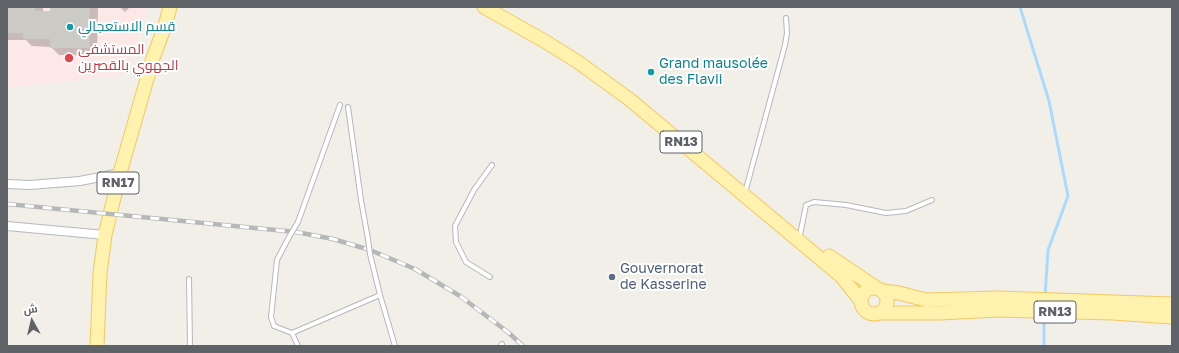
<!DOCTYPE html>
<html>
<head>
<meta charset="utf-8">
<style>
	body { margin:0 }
	#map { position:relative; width:1179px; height:353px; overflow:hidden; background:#f1efe8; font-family:"Golos Text",Cairo,sans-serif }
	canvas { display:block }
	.frame { position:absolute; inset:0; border:8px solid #5f6368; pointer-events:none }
	.north { position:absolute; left:12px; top:301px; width:40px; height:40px; -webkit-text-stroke:3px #fff; paint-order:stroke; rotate:352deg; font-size:11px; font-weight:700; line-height:16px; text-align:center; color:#5f6368 }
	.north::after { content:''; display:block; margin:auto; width:14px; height:18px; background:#5f6368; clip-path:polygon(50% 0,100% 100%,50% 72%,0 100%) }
</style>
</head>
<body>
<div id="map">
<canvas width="1179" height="353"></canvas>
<div class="frame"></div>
<div class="north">ش</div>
</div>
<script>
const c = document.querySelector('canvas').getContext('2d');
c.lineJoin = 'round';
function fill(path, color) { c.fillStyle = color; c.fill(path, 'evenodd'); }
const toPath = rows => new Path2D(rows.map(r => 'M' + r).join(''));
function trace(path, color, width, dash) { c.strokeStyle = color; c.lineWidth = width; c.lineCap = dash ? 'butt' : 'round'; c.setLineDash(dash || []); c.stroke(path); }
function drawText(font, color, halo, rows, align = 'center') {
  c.font = font + ' "Golos Text",Cairo,sans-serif'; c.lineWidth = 4; c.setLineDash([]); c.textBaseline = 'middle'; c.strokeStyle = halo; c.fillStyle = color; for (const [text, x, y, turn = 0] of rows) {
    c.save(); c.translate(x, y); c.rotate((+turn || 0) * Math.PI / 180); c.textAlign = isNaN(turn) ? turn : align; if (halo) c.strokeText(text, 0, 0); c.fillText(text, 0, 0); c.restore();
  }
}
fill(toPath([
	[7,7,147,7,138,40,123,76,7,87]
]), '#fce8e6');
fill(toPath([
	[7,7,43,7,43,12,51,13,51,7,98,7,97,55,59,55,51,47,32,46,26,40,7,40],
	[120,7,130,7,125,12]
]), '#0003');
trace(toPath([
	[1020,7,1049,101,1068,196,1048,250,1045,296],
	[1044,346,1044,314]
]), '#aadaff', 3);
fill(toPath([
	[7,7,35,7,35,11,50,11,50,7,90,7,90,48,50,48,50,39,23,39,23,33,7,33]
]), '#cccac5');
const service = toPath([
	[348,107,361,200,368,239],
	[746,189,785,45,787,33,786,18],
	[298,222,340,105],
	[800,235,806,205,814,202,846,205,886,213,906,211,932,200],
	[289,237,277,260,271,317,274,326,292,333,298,346],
	[370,254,380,295,395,346],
	[490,277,466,262,456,242,455,226,474,190,492,165],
	[189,279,190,346],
	[292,333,380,295],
	[500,346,502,344]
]);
const minor = toPath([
	[7,184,30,185,80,181,120,173],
	[7,226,105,235]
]);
const primary = toPath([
	[484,7,546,42,578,62,629,99,841,276,861,301],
	[829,256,875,287],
	'861 301a13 13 0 1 1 26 0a13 13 0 1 1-26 0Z',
	[883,291,899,293,926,300,998,298,1172,304],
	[880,313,940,313,997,310,1113,313,1172,317],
	[97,346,100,273,105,235,120,173,153,58,165,26,170,7]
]);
trace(service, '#b5b8bc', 6);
trace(minor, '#b5b8bc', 10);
trace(primary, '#f2c960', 15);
trace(service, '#fff', 4);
trace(minor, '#fff', 8);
trace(primary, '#fff2af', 13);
const rail = toPath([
	[7,204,296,232,333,239,370,250,415,269,460,296,509,333,523,346]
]);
trace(rail, '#b6b7b8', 4.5);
trace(rail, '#fff', 3, [9]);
const serviceBridge = toPath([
	[289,237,298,222],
	[368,239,370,254]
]);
trace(serviceBridge, '#b5b8bc', 6, []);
trace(serviceBridge, '#fff', 4);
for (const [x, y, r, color] of [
	[70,27,4,"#0f9aa8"],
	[69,58,5,"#e0444e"],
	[651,72,4,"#0f9aa8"],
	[612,277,4,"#5c6f8a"]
]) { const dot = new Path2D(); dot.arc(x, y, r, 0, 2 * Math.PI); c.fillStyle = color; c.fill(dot); trace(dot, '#fff', 1.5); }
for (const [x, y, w] of [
	[681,142,42],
	[118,183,42],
	[1055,312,42]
]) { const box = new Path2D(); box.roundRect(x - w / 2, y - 11, w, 22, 3); c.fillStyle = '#fff'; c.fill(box); trace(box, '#5f6368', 1); }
drawText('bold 13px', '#5f6368', null, [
	["RN13",681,142],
	["RN17",118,183],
	["RN13",1055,312]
]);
drawText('14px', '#0d838f', '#fff', [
	["قسم الاستعجالي",78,27],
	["Grand mausolée",659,64],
	["des Flavii",659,80]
], 'left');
drawText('14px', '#be3a42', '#fff', [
	["المستشفى",78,50],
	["الجهوي بالقصرين",78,66]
], 'left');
drawText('14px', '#4e5e75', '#fff', [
	["Gouvernorat",620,269],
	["de Kasserine",620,285]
], 'left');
</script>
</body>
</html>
